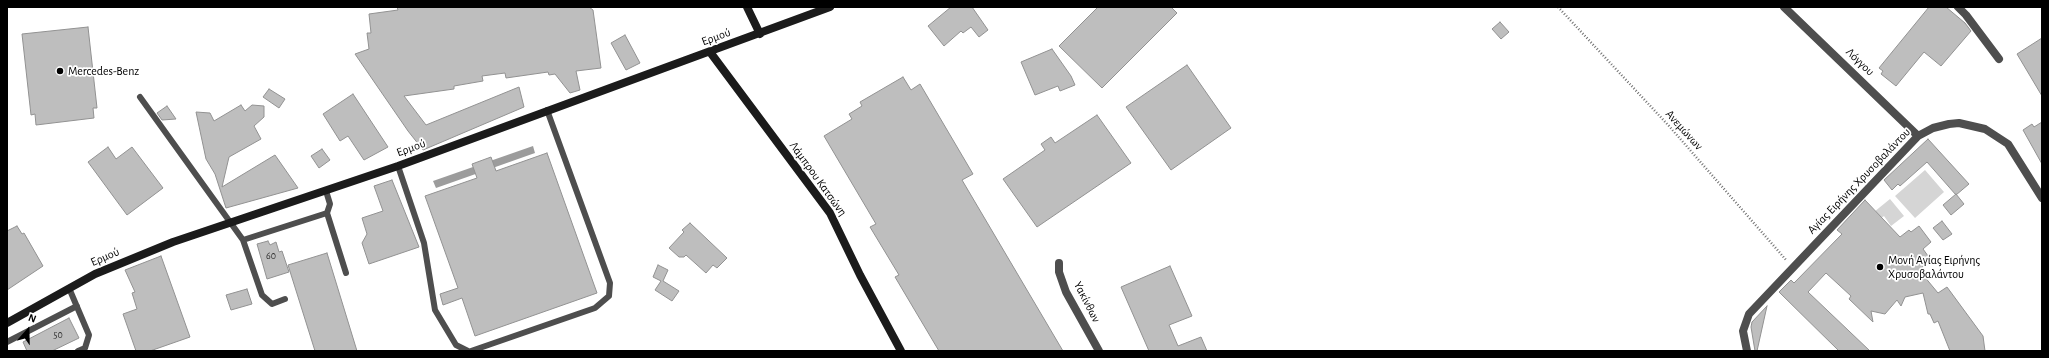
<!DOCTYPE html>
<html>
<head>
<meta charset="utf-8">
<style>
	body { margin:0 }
	#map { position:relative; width:2049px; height:358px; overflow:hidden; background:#fff; font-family:"Alegreya Sans",sans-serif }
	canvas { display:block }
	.frame { position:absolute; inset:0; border:8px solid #000; pointer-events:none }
	.north { position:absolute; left:8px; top:310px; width:40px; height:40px; -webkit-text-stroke:3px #fff; paint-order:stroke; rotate:20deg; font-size:11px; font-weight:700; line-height:16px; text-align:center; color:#000 }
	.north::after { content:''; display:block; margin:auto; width:14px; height:18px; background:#000; clip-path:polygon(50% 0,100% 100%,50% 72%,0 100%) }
</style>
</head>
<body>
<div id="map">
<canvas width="2049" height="358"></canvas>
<div class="frame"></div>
<div class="north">N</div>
</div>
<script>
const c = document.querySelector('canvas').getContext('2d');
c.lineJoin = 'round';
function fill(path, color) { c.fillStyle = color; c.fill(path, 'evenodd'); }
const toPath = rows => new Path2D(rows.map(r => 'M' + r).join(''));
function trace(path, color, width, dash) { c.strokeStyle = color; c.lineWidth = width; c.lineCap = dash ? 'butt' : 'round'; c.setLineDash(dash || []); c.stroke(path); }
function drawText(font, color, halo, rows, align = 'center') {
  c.font = font + ' "Alegreya Sans",sans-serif'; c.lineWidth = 3.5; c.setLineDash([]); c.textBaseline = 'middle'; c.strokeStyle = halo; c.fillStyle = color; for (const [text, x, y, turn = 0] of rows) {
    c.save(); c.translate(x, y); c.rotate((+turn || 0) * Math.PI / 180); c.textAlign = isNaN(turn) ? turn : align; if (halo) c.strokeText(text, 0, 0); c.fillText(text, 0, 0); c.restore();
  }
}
fill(toPath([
	[1925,170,1944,192,1915,218,1895,196],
	[1890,199,1904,216,1891,226,1884,216,1880,219,1874,212]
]), '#d5d5d5');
fill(toPath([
	[533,146,535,153,436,188,433,181]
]), '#9c9c9c');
const building = toPath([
	[397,7,589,7,593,10,601,68,576,71,580,90,570,93,555,74,549,75,548,72,506,78,505,73,482,76,483,81,454,86,454,89,404,96,426,125,519,87,524,107,423,150,408,131,355,54,369,49,367,33,371,33,369,14,398,10,397,7],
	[951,7,972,7,988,30,979,37,971,27,963,33,961,31,944,46,928,26,951,7],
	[1098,7,1171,7,1177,13,1102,88,1059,46,1098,7],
	[1929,7,1946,7,1965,23,1971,31,1941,66,1924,52,1896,86,1881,74,1883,71,1879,68,1929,7],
	[1500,22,1509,32,1501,39,1492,29,1500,22],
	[88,27,97,108,93,108,94,118,36,125,35,114,31,115,22,34,88,27],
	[625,35,640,63,626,70,611,43,625,35],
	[2042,38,2042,96,2017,54,2042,38],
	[1052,49,1071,76,1075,85,1060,91,1058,86,1035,95,1021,62,1052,49],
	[1187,65,1231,128,1171,170,1126,107,1187,65],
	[903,77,911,90,920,84,973,174,962,180,1063,351,939,351,895,277,899,275,870,227,876,224,824,136,852,119,849,114,862,106,860,102,903,77],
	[269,89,285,99,279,108,263,97,269,89],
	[353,94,388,147,364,160,348,136,340,141,323,114,353,94],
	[241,105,245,111,252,105,264,106,264,117,254,126,261,139,229,157,222,187,275,155,298,188,226,208,215,174,206,159,196,112,210,113,214,121,241,105],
	[167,106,176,119,162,120,157,113,167,106],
	[1097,115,1131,163,1037,227,1003,179,1045,150,1041,144,1051,137,1055,143,1097,115],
	[2042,122,2042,164,2023,130,2032,124,2034,127,2042,122],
	[1928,139,1969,184,1956,195,1927,162,1900,186,1898,184,1892,190,1884,180,1928,139],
	[108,147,116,159,132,147,163,188,127,215,88,162,108,147],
	[322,149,330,160,319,168,311,156,322,149],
	[547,153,597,293,475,336,462,298,443,305,440,294,458,288,425,196,477,178,472,164,491,157,496,171,547,153],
	[392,180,419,247,369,264,362,243,367,234,362,218,383,211,374,186,392,180],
	[1956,194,1964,204,1951,215,1943,205,1956,194],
	[1865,200,1900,237,1909,230,1911,232,1919,226,1931,242,1923,249,1931,260,1919,270,1938,293,1947,287,1983,336,1985,351,1950,351,1938,321,1934,323,1930,314,1928,314,1923,293,1905,297,1901,306,1897,300,1885,314,1871,311,1873,322,1849,299,1851,296,1826,273,1808,292,1870,351,1839,351,1779,292,1791,280,1794,283,1842,234,1837,230,1865,200],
	[1942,221,1952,234,1943,240,1933,228,1942,221],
	[690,223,727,258,717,268,713,265,706,273,686,255,684,257,679,257,669,248,684,232,682,230,690,223],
	[17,226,22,234,24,233,43,266,7,290,7,231,17,226],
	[268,241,270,245,276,242,279,252,282,251,289,272,267,279,257,244,268,241],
	[327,253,357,351,315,351,288,265,327,253],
	[161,256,190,337,150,351,136,351,123,314,137,309,132,293,135,292,125,270,161,256],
	[658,265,668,270,663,281,679,291,672,301,655,290,661,281,653,277,658,265],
	[1170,266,1192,316,1169,325,1178,346,1201,337,1207,351,1149,351,1121,287,1170,266],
	[247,289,252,304,231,310,226,295,247,289],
	[1767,306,1757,351,1755,351,1751,327,1752,322,1767,306],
	[69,318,79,338,52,351,27,351,23,342,69,318]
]);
fill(building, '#bebebe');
trace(building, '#929292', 1);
trace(toPath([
	[1558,7,1669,126,1787,261]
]), '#707070', 2.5, [1, 2]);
trace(toPath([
	[140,97,243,240,327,213,330,204,326,191],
	[398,166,424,243,435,310,456,345,468,351],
	[327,213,346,273],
	[243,240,262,295,272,304,285,299],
	[69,288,89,335,85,348,78,351],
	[7,342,77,306],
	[471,351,595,308,609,296,610,283,547,110]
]), '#4e4e4e', 6);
trace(toPath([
	[1784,7,1918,136],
	[1958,7,1966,15,1999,59],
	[1059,263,1059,272,1066,292,1099,351],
	[1747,351,1743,331,1749,314,1918,136,1933,128,1949,124,1959,123,1985,129,2008,144,2042,198]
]), '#4e4e4e', 8);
trace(toPath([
	[747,7,760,34],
	[710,52,830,213,860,275,901,351],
	[7,323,95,274,173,242,398,166,830,7]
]), '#1b1b1b', 8);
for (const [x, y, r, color] of [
	[60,71,4,"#000"],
	[1880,267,4,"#000"]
]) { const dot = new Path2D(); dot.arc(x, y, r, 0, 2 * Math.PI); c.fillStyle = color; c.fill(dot); trace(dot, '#fff', 1.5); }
drawText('10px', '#303030', null, [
	["60",271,256],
	["50",58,335]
]);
drawText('12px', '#000', '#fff', [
	["Ερμού",716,37,-20],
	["Λόγγου",1860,62,44],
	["Ανεμώνων",1684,130,48],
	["Ερμού",411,148,-20],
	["Λάμπρου Κατσώνη",818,179,54],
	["Αγίας Ειρήνης Χρυσοβαλάντου",1859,181,-46],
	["Ερμού",105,257,-24],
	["Υακίνθων",1087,302,63]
]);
drawText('12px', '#000', '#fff', [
	["Mercedes-Benz",68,71],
	["Μονή Αγίας Ειρήνης",1888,260],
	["Χρυσοβαλάντου",1888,274]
], 'left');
</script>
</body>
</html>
